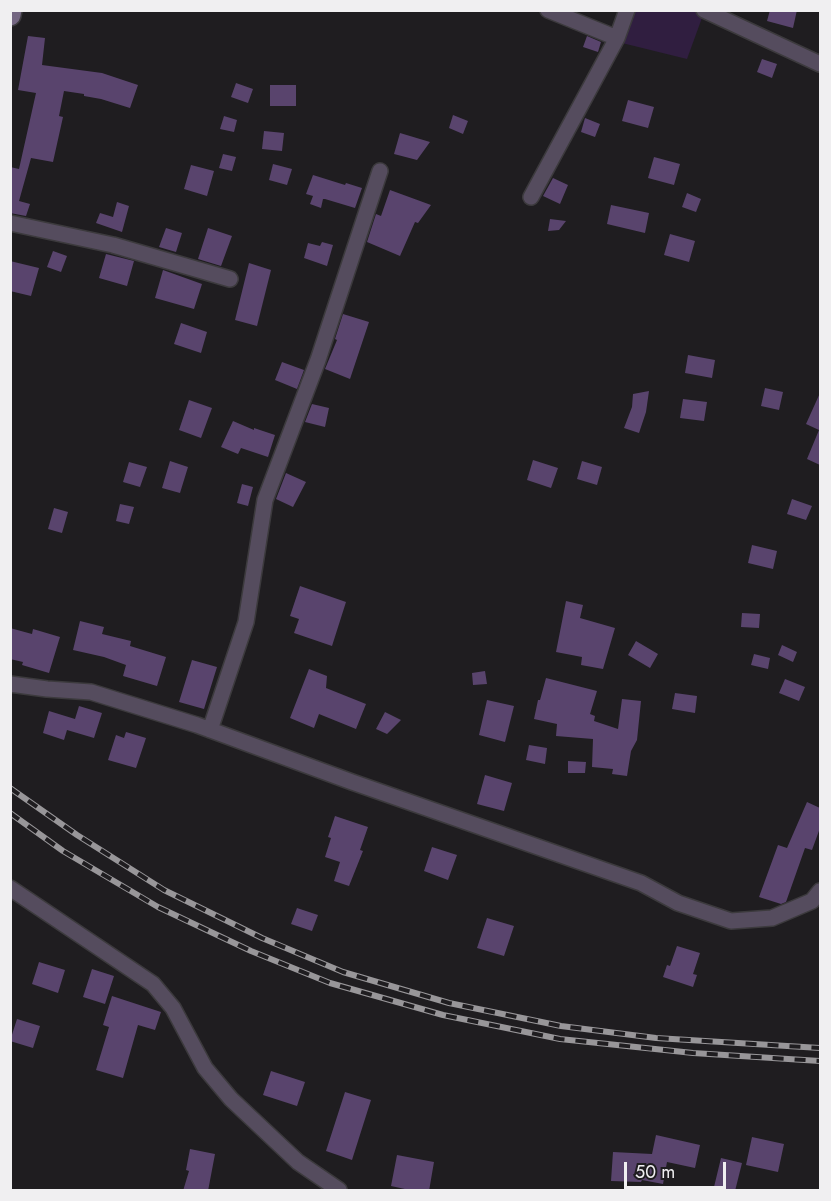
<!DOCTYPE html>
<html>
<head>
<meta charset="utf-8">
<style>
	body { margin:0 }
	#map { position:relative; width:831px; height:1201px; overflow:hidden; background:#1f1d20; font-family:Jost,sans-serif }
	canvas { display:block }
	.frame { position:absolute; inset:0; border:12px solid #f0eff1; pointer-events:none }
	.scale { position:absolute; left:624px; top:1162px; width:102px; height:27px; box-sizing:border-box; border:3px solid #f0eff1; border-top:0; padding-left:8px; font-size:18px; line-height:21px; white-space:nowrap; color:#f0eff1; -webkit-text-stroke:4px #1f1d20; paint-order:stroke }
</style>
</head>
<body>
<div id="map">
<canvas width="831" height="1201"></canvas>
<div class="frame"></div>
<div class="scale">50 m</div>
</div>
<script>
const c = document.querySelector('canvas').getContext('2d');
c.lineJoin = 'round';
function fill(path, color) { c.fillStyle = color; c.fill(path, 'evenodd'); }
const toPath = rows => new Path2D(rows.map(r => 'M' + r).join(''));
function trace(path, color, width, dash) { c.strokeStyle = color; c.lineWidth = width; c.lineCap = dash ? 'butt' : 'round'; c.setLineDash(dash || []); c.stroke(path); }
fill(toPath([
	[633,11,693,11,703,15,687,59,622,43]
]), '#301e40');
fill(toPath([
	[770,10,797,10,793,28,767,21],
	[28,36,45,38,42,65,102,73,138,85,130,108,101,99,84,96,84,94,64,91,59,116,63,117,53,162,31,158,19,201,30,204,26,216,10,213,10,167,19,169,36,93,18,90],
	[587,36,601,42,598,52,583,47],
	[762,59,777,64,772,78,757,72],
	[236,83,253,89,248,103,231,97],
	[270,85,296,85,296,106,270,106],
	[628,100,654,107,648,128,622,121],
	[453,115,468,121,463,134,449,128],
	[224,116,237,120,234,132,220,129],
	[585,118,600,124,595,137,581,132],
	[264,131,284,133,282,151,262,149],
	[400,133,430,142,417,160,394,154],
	[223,154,236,157,232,171,219,168],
	[654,157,680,164,674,185,648,178],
	[273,164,292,169,287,185,269,180],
	[191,165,214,171,207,196,184,189],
	[313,175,345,185,346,183,362,188,355,208,325,199,323,199,321,208,310,204,313,196,306,194],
	[553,178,568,185,560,204,543,196],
	[390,190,431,205,418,223,415,222,400,256,367,242,376,214,381,216],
	[687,193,701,199,696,212,682,207],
	[117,202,129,206,122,232,96,223,100,213,113,217],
	[611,205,649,213,645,233,607,224],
	[550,219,566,221,559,230,548,231],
	[166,228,182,233,176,252,159,247],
	[208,228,232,236,221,266,198,259],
	[670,234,695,241,689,262,664,255],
	[322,242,333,245,327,266,304,258,308,243,320,246],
	[53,251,67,256,61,272,47,267],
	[106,254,134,261,127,286,99,278],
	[10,261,39,268,31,296,10,291],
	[249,263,271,270,257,326,235,320],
	[163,270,202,284,194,309,155,298],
	[343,314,369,322,350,379,325,369,337,340,335,339],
	[181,323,207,332,201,353,174,344],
	[688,355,715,360,712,378,685,373],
	[282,362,304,370,297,389,275,380],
	[765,388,783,392,779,410,761,406],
	[649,391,646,412,639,433,624,428,632,407,633,394],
	[820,393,820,465,807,459,819,430,806,424],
	[683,399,707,402,704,421,680,418],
	[189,400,212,408,201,438,179,430],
	[312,404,329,408,325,427,305,422],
	[233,421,254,430,254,428,275,435,268,457,241,448,238,454,221,447],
	[533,460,558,468,551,488,527,480],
	[170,461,188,467,180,493,162,488],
	[582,461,602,467,597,485,577,479],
	[129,462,147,467,140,487,123,482],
	[286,473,306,482,293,507,276,499],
	[242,484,253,487,248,506,237,503],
	[792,499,812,506,806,520,787,514],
	[120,504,134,507,129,524,116,521],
	[54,508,68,512,62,533,48,529],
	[752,545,777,551,773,569,748,563],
	[300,586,346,602,332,646,294,633,299,619,290,616],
	[566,601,583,605,580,618,615,628,603,669,581,665,582,657,556,652],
	[742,613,760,614,759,628,741,627],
	[80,621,104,627,102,634,131,641,130,646,166,657,157,686,123,676,126,665,104,657,73,650],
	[10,628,32,634,33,629,60,637,49,673,22,665,23,662,10,659],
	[636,641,658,654,650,668,628,655],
	[782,645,797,652,793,662,778,655],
	[754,654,770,658,768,669,751,665],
	[192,660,217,667,204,709,179,702],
	[309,669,327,676,326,688,366,704,356,729,319,714,314,728,290,718],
	[485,671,487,684,473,685,472,673],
	[546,678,597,691,590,714,595,716,594,721,618,729,622,699,641,701,637,740,631,751,627,776,612,774,613,769,592,767,593,739,556,736,557,724,534,719,538,700,540,700],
	[785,679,805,687,799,701,779,693],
	[675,693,697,696,695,713,672,709],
	[487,700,514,706,505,742,479,735],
	[79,706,102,713,94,738,67,730,64,740,43,733,49,711,75,719],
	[385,712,401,720,387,734,376,729],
	[126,732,146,738,136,768,108,760,116,735,124,738],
	[529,745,547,748,545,764,526,760],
	[568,761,586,762,585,773,568,773],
	[485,775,512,783,504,811,477,804],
	[807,802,820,808,820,828,812,850,805,848,786,902,781,904,759,897,778,845,787,848],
	[335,816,368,827,360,850,363,851,349,886,334,881,340,862,325,857,331,838,328,837],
	[432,847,457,855,448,880,424,871],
	[297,908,318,915,312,931,291,924],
	[487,918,514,926,504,956,477,948],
	[677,946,700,953,693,974,697,975,693,987,663,977,667,965,670,966],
	[39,962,65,970,58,993,32,984],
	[92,969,114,976,105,1004,83,997],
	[112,996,161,1012,155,1030,138,1025,123,1078,96,1070,109,1027,103,1025],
	[17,1019,40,1026,33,1048,10,1041],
	[271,1071,305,1082,297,1106,263,1095],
	[345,1092,371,1100,352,1160,326,1151],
	[656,1135,700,1145,695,1168,667,1162,663,1184,642,1180,641,1182,611,1181,613,1152,652,1154],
	[752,1137,784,1144,778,1172,746,1165],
	[190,1149,215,1154,208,1191,183,1191,189,1171,186,1170],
	[397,1155,434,1162,429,1191,414,1191,391,1186],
	[721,1158,742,1163,735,1191,714,1187]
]), '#59446d');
const street = toPath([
	[548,10,617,38,627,10],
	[704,10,820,64],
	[531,197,617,38],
	[10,223,113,245,230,279],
	[10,684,47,689,91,692,197,725,352,782,641,883,678,903,731,921,772,918,812,901,820,891],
	[210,730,246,622,265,500,318,360,380,171],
	[10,888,153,984,173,1008,205,1068,231,1099,298,1162,339,1190]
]);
const secondary = toPath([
	[10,15,11,10]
]);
trace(street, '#3c3a3d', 18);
trace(secondary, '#3c3a3d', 24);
trace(street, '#554c5e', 15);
trace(secondary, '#746682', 21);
const rail = toPath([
	[10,788,77,835,164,890,262,938,343,972,449,1003,561,1026,656,1038,820,1048],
	[10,813,63,851,158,907,251,951,330,983,443,1015,560,1039,693,1053,820,1061]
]);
trace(rail, '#989699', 6);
trace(rail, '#1f1d20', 4, [11]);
</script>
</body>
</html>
